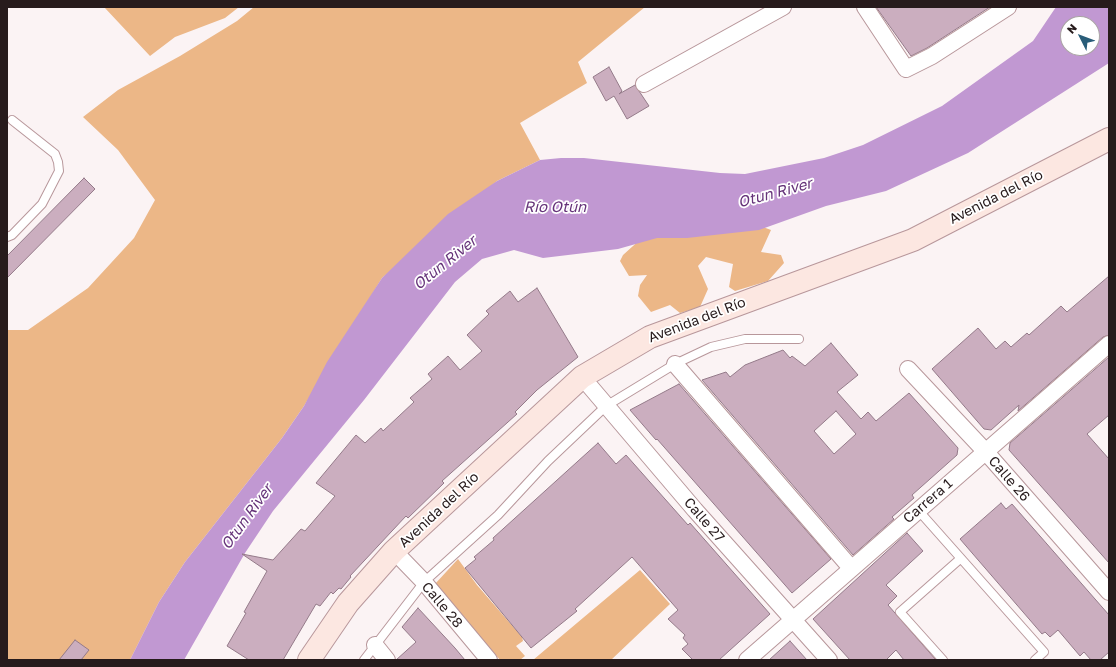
<!DOCTYPE html>
<html>
<head>
<meta charset="utf-8">
<style>
	body { margin:0 }
	#map { position:relative; width:1116px; height:667px; overflow:hidden; background:#fbf3f4; font-family:"Golos Text",sans-serif }
	canvas { display:block }
	.frame { position:absolute; inset:0; border:8px solid #271b1c; pointer-events:none }
	.north { position:absolute; left:1060px; top:16px; width:40px; height:40px; box-sizing:border-box; background:#fff; border:1px solid #a9a4a4; border-radius:50%; rotate:312deg; font-size:11px; font-weight:700; line-height:16px; text-align:center; color:#271b1c }
	.north::after { content:''; display:block; margin:auto; width:14px; height:18px; background:#295d79; clip-path:polygon(50% 0,100% 100%,50% 72%,0 100%) }
</style>
</head>
<body>
<div id="map">
<canvas width="1116" height="667"></canvas>
<div class="frame"></div>
<div class="north">N</div>
</div>
<script>
const c = document.querySelector('canvas').getContext('2d');
c.lineJoin = 'round';
function fill(path, color) { c.fillStyle = color; c.fill(path, 'evenodd'); }
const toPath = rows => new Path2D(rows.map(r => 'M' + r).join(''));
function trace(path, color, width, dash) { c.strokeStyle = color; c.lineWidth = width; c.lineCap = dash ? 'butt' : 'round'; c.setLineDash(dash || []); c.stroke(path); }
function drawText(font, color, halo, rows, align = 'center') {
  c.font = font + ' "Golos Text",sans-serif'; c.lineWidth = 3.5; c.setLineDash([]); c.textBaseline = 'middle'; c.strokeStyle = halo; c.fillStyle = color; for (const [text, x, y, turn = 0] of rows) {
    c.save(); c.translate(x, y); c.rotate((+turn || 0) * Math.PI / 180); c.textAlign = isNaN(turn) ? turn : align; if (halo) c.strokeText(text, 0, 0); c.fillText(text, 0, 0); c.restore();
  }
}
fill(toPath([
	[104,7,239,7,225,18,175,37,150,56],
	[254,7,645,7,578,62,587,83,520,123,540,160,497,181,382,278,304,406,282,438,185,562,159,602,130,660,7,660,7,330,28,330,88,288,134,238,155,200,118,150,83,117,118,90,180,56,237,21],
	[763,227,771,230,761,252,781,255,784,263,768,281,735,291,729,287,733,264,706,257,698,266,708,289,700,307,680,313,670,305,651,312,638,296,640,285,647,275,629,276,620,261,623,255,643,237],
	[458,559,477,585,522,637,523,641,516,646,525,656,520,660,500,660,435,584],
	[640,570,670,604,611,660,533,660]
]), '#ecb787');
fill(toPath([
	[1056,7,1109,7,1109,63,968,153,886,191,826,206,759,230,687,238,657,238,618,249,543,258,514,250,482,259,455,282,364,400,273,511,245,553,184,660,130,660,159,602,185,562,282,438,304,406,327,362,382,278,448,214,497,181,540,160,561,158,584,158,720,173,745,174,824,158,863,145,942,106,1033,41],
	[1068,24,1092,24,1092,48,1068,48]
]), '#c198d2');
const building = toPath([
	[876,7,990,7,927,48,911,56,876,7],
	[609,67,622,91,619,94,635,85,649,106,627,119,614,96,606,101,593,77,609,67],
	[84,178,95,189,7,278,7,256,84,178],
	[1109,276,1109,335,1103,337,1018,411,1019,405,991,430,984,429,932,369,978,328,996,349,1005,341,1011,347,1027,333,1029,335,1061,306,1067,312,1109,276],
	[537,288,578,357,537,390,515,412,517,414,442,481,444,483,408,518,406,516,350,576,351,577,341,589,339,588,333,594,331,592,320,606,316,604,283,660,249,660,227,646,246,613,244,612,267,571,242,554,273,560,301,529,305,531,335,496,316,483,356,435,365,443,381,428,383,431,414,402,410,398,432,379,428,374,448,356,460,370,482,351,467,335,489,314,486,311,510,291,518,302,537,288],
	[831,343,858,375,837,392,861,419,868,412,876,421,909,393,958,448,957,455,912,495,914,498,892,517,894,519,853,555,702,380,726,372,730,377,745,365,783,350,790,358,792,356,805,366,831,343],
	[836,411,856,434,834,454,814,431,836,411],
	[1109,357,1109,415,1087,434,1109,459,1109,563,1009,450,1010,443,1109,357],
	[679,384,831,559,792,593,657,439,656,440,630,410,679,384],
	[598,443,616,464,626,455,688,525,690,523,770,614,719,660,693,660,682,649,688,644,683,638,685,635,668,619,678,610,632,557,575,609,577,611,531,648,465,568,476,559,474,557,494,540,493,538,598,443],
	[1001,503,1006,509,1012,504,1109,615,1109,652,1100,660,1091,660,1084,652,1080,656,1058,630,1050,637,1045,632,1042,634,960,539,1001,503],
	[907,533,923,551,886,585,897,596,888,605,936,660,904,660,896,650,886,660,850,660,813,619,907,533],
	[418,608,455,648,465,660,396,660,416,642,402,627,418,608],
	[75,640,89,650,81,660,59,660,75,640],
	[790,641,807,660,769,660,790,641]
]);
fill(building, '#cbaebf');
trace(building, '#947a89', 1);
const lane = toPath([
	[7,237,12,235,42,204,59,171,58,162,55,154,12,120],
	[918,510,1044,652,1035,660],
	[364,660,424,582,498,515,548,461,606,406,675,364,711,347,745,339,799,339],
	[943,660,900,612,960,559]
]);
const street = toPath([
	[865,7,906,69,932,56,1008,7],
	[644,84,783,7],
	[675,364,851,568],
	[908,369,985,451,1109,592],
	[582,377,695,510,829,660],
	[394,551,424,582,489,660],
	[375,645,387,660],
	[747,660,1109,344]
]);
const secondary = toPath([
	[309,660,348,603,394,551,582,377,650,337,913,240,1109,139]
]);
trace(lane, '#b8979b', 10);
trace(street, '#b8979b', 18);
trace(secondary, '#b8979b', 24);
trace(lane, '#fff', 8);
trace(street, '#fff', 16);
trace(secondary, '#fce7e1', 22);
drawText('14px', '#271b1c', '#fff', [
	["Avenida del Río",996,197,-27],
	["Avenida del Río",697,320,-21],
	["Calle 26",1009,479,49],
	["Carrera 1",928,501,-41],
	["Avenida del Río",439,510,-43],
	["Calle 27",704,520,49],
	["Calle 28",442,605,50]
]);
drawText('italic 15px', '#653379', '#fff', [
	["Otun River",775,193,-15],
	["Río Otún",555,207],
	["Otun River",445,263,-39],
	["Otun River",247,517,-54]
]);
</script>
</body>
</html>
